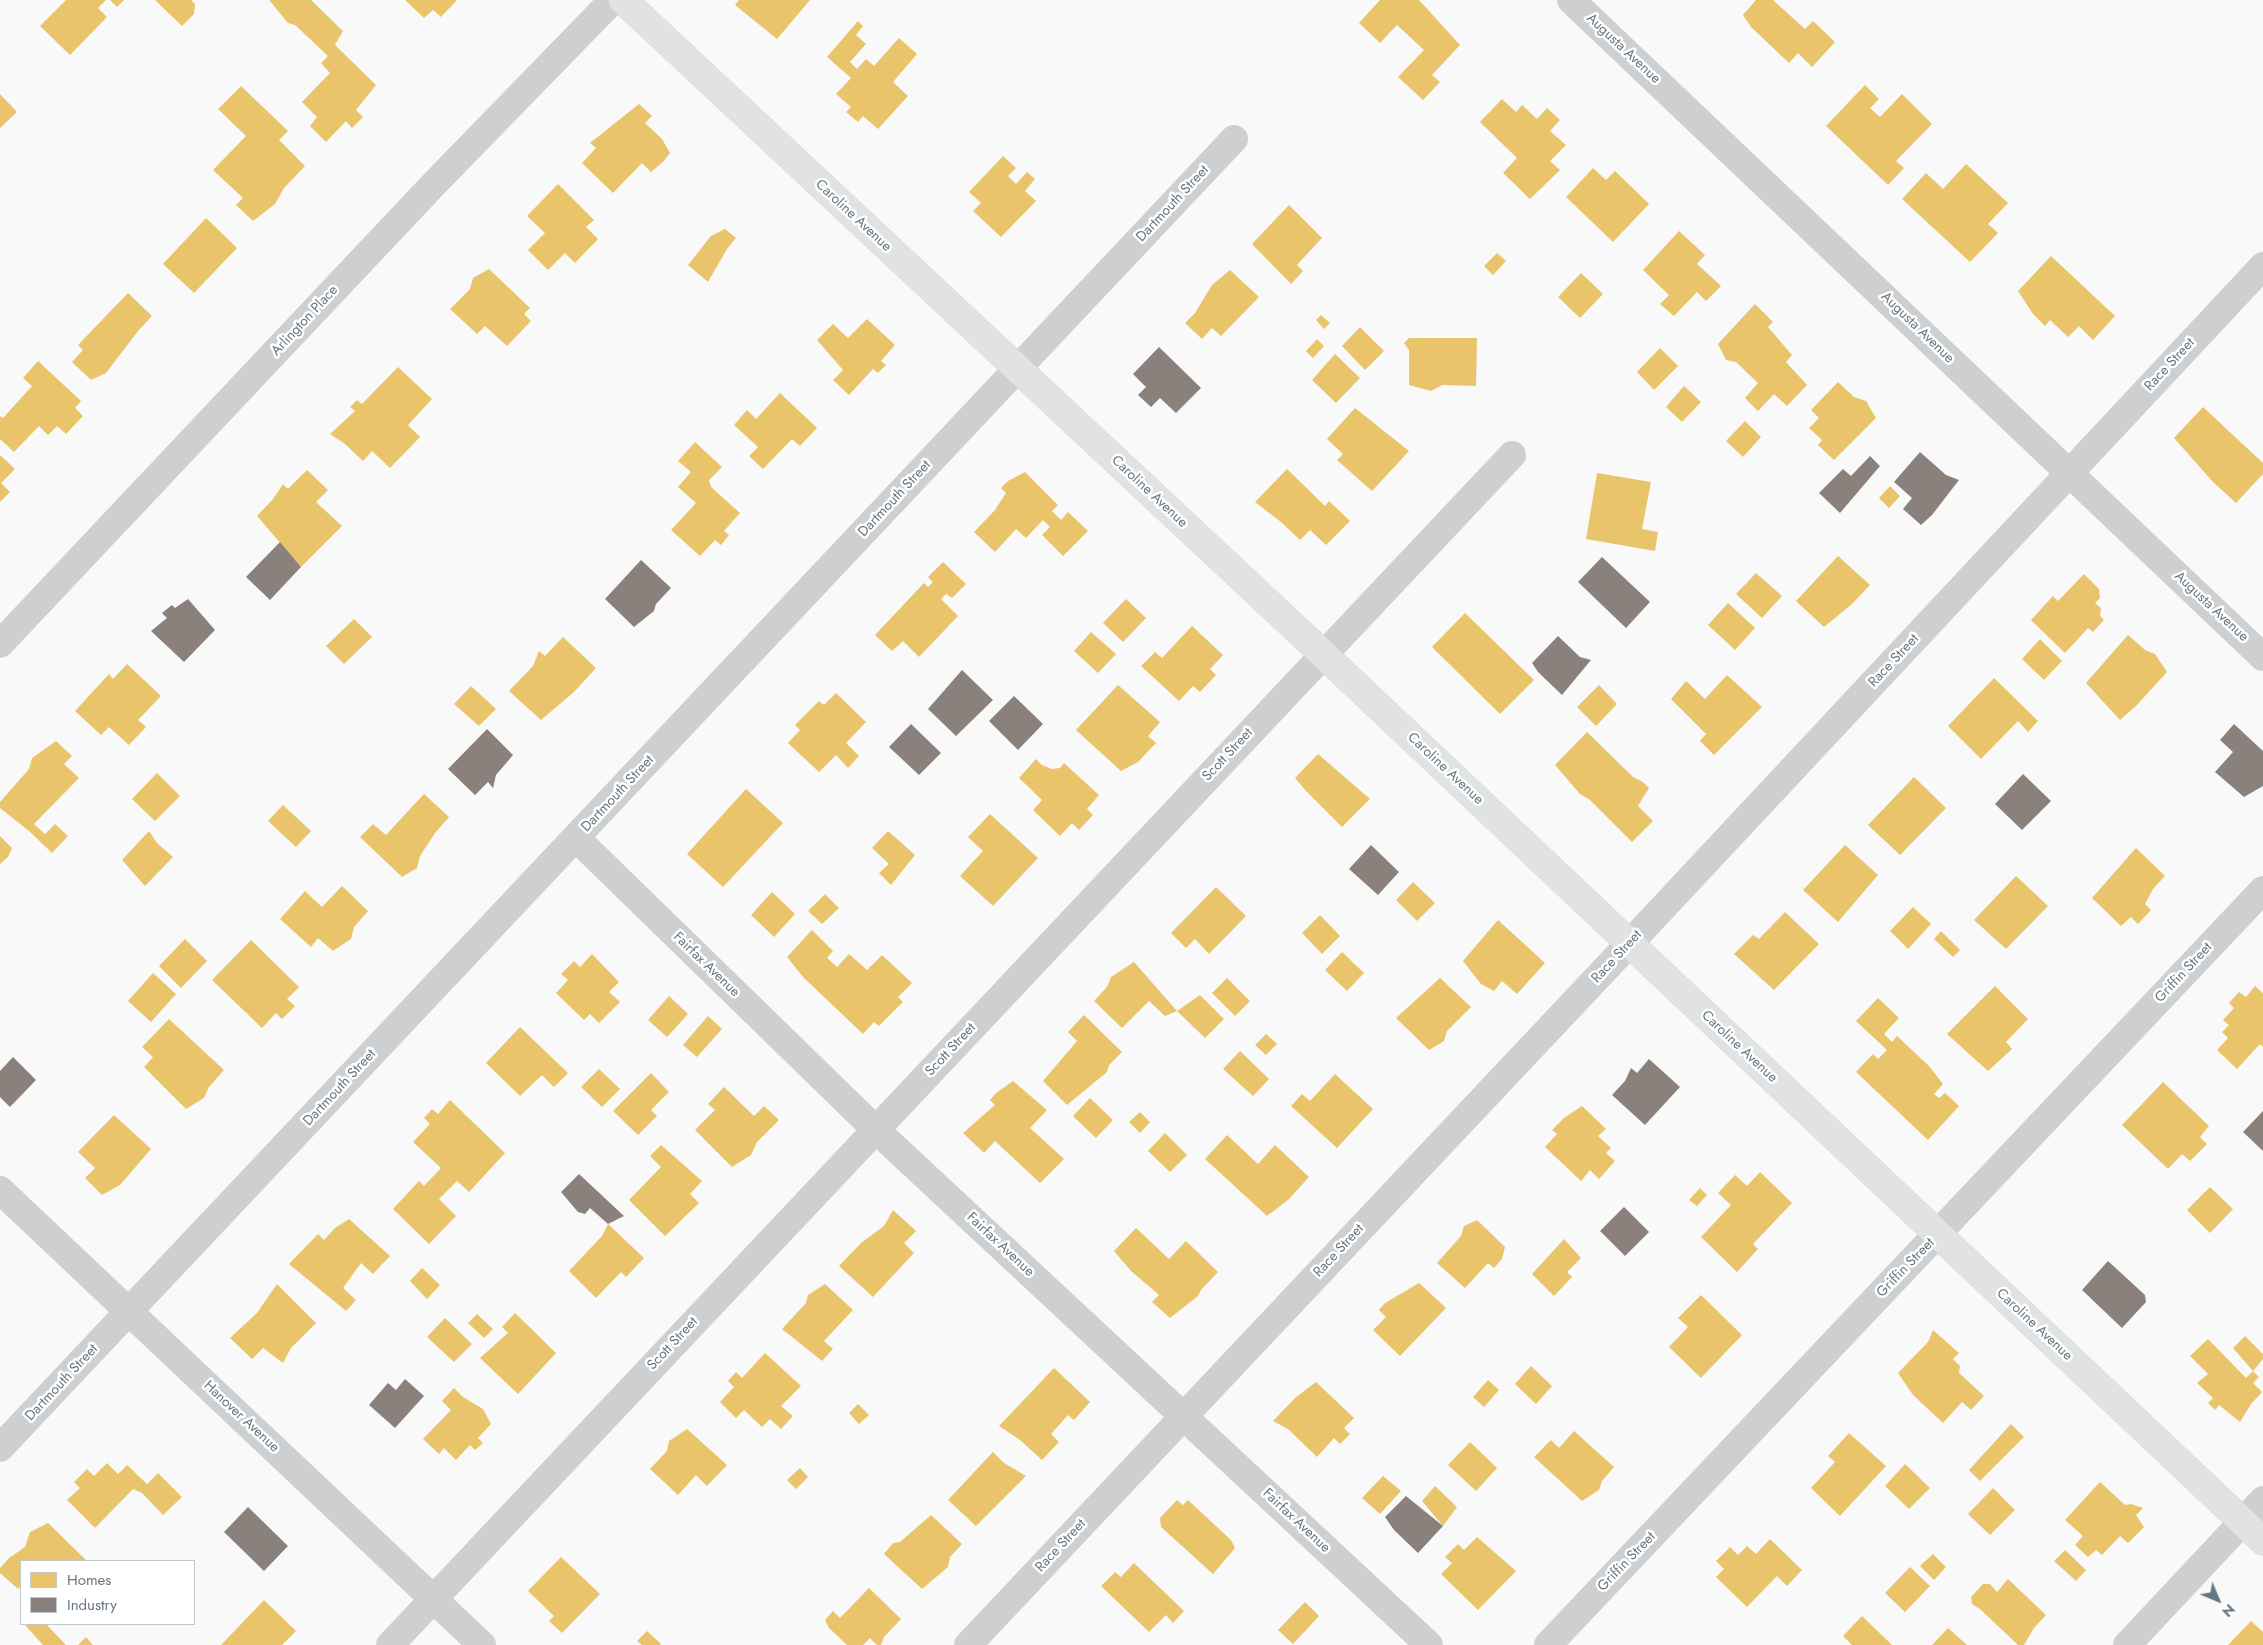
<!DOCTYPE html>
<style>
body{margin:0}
#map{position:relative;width:2263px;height:1645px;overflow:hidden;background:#f9f9f9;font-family:Jost,sans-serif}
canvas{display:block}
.legend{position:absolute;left:20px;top:1560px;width:175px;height:65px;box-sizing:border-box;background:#fff;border:1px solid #c1c8cd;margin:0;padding:6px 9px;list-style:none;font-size:15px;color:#657683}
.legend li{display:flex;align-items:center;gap:10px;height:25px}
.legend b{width:25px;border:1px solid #c1c8cd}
.north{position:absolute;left:2193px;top:1575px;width:50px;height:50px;-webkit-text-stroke:4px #fff;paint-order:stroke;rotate:135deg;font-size:14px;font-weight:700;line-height:20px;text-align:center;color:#657683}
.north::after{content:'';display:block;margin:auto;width:18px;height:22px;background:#657683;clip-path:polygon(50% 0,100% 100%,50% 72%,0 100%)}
</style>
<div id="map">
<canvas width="2263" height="1645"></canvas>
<ul class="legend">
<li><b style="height:14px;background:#e9c46a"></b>Homes</li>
<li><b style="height:14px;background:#8a817c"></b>Industry</li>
</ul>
<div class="north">N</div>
</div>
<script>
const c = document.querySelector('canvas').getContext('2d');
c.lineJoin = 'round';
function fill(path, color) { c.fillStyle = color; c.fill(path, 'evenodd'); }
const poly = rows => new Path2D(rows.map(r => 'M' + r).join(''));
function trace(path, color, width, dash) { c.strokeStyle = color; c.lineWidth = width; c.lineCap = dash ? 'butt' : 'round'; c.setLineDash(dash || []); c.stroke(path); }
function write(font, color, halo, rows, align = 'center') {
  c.font = font + ' Jost,sans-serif'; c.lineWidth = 5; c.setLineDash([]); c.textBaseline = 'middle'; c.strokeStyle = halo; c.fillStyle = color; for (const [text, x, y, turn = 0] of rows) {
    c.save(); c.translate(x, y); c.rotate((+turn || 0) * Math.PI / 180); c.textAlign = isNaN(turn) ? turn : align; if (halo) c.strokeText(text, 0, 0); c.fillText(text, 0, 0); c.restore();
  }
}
const homes = poly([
 [66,0,106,0,98,8,107,17,70,55,40,26],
 [110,0,124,0,117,7],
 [155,0,191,0,195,4,194,14,182,26],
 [269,0,311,0,343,31,335,45,376,85,356,110,363,117,352,128,346,121,326,142,310,126,317,117,302,102,330,73,321,63,328,56,295,25,288,23],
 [405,0,457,0,441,17,433,10,424,18],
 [739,0,810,0,777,39,735,5],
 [1380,0,1419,0,1460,45,1432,75,1440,82,1423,100,1398,77,1424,50,1397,25,1380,43,1359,23],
 [1756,0,1773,0,1805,29,1813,21,1835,42,1812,67,1798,53,1789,63,1751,27,1743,15],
 [858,21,863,26,856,35,866,44,850,62,857,69,866,59,874,66,899,38,917,54,893,82,908,96,878,129,863,116,858,122,846,112,851,107,836,94,851,78,827,57],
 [1865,85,1879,99,1870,108,1880,117,1902,94,1932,124,1896,161,1904,168,1888,185,1826,126],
 [241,86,288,131,279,140,305,166,284,188,275,204,253,221,236,205,243,198,213,170,246,136,218,109],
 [0,94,17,112,0,128],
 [1502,99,1516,112,1522,105,1537,119,1547,108,1560,120,1550,131,1566,145,1550,161,1560,170,1530,199,1503,173,1517,158,1480,122],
 [639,104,652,116,645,123,662,139,670,153,663,162,651,172,642,163,613,193,582,163,596,148,590,143],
 [1003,156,1016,168,1008,176,1016,184,1027,172,1035,179,1025,191,1036,201,1001,237,973,211,981,203,969,192],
 [1966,164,2008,203,1988,224,1998,233,1970,262,1902,199,1926,173,1943,189],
 [1593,168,1606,180,1615,171,1649,204,1613,242,1566,197],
 [558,184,594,220,586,227,598,239,575,263,565,253,548,270,528,250,545,233,527,216],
 [1289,205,1322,238,1297,265,1303,271,1291,284,1252,244],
 [206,218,237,248,194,293,163,264],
 [725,229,736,238,727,249,708,282,688,265,711,236],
 [1679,231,1705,255,1697,264,1721,286,1706,301,1697,292,1674,316,1660,304,1669,295,1643,270],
 [1497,253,1506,261,1493,275,1484,266],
 [2051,256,2115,316,2093,340,2079,326,2068,337,2050,320,2045,326,2033,314,2018,291],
 [489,269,530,308,524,314,531,321,507,346,485,326,477,334,450,309,470,289,473,278],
 [1230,270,1259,297,1221,336,1212,328,1202,339,1185,323,1195,313,1212,285],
 [1581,273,1603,294,1580,318,1558,297],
 [128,293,152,316,138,331,106,373,91,380,72,362,83,350,78,345],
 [1755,304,1773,322,1768,327,1792,355,1786,362,1807,385,1787,406,1774,394,1758,411,1745,398,1758,383,1736,362,1726,360,1718,344],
 [1321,315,1330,323,1324,329,1316,320],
 [867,319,895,345,881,361,886,365,878,373,873,369,849,395,833,380,843,370,817,340,833,324,848,338],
 [1360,327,1384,351,1365,370,1342,346],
 [1409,338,1477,338,1476,386,1442,385,1431,391,1409,385,1409,350,1404,343],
 [1317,339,1324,346,1313,358,1306,351],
 [1660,348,1678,366,1654,390,1637,372],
 [1335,354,1360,378,1336,403,1312,380],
 [38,361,81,401,75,408,83,416,66,434,57,426,48,435,39,426,14,452,0,439,0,416,3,418,32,386,23,378],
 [398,367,432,399,408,425,420,437,390,468,372,451,363,461,345,444,330,434,355,411,350,407,357,400,362,404],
 [1838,382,1854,397,1866,401,1876,418,1834,460,1818,445,1822,440,1809,428,1819,418,1811,410],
 [1684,386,1701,402,1682,422,1666,407],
 [780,393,817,428,800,446,792,439,763,469,749,456,758,447,734,425,747,410,756,419],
 [2203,407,2263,463,2263,474,2236,503,2213,482,2174,438],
 [1355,408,1409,451,1372,491,1337,460,1343,454,1327,439],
 [1745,421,1761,437,1743,457,1726,441],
 [695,442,722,467,709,480,711,487,740,513,724,531,729,535,721,545,715,540,700,556,671,530,696,503,678,487,691,472,678,461],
 [0,455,15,469,1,483,10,492,0,502],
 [1287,469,1325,506,1329,501,1350,521,1326,545,1310,530,1300,540,1281,522,1255,502],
 [307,470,328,490,316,502,342,526,301,567,257,516,273,499,283,484,288,489],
 [1025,472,1058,505,1052,511,1061,520,1068,512,1088,531,1063,556,1042,535,1050,527,1043,520,1026,538,1016,529,995,552,974,532,995,510,1006,493,1001,488,1008,481],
 [1597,473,1651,482,1642,529,1658,532,1655,551,1586,539],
 [1890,486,1900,496,1889,508,1879,498],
 [1838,556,1870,585,1852,604,1824,627,1796,601],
 [943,562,966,584,952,598,946,594,941,599,958,616,919,657,903,641,892,651,875,635,924,583,928,587,933,582,928,577],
 [1756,573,1782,596,1762,618,1736,594],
 [2084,574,2099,589,2100,598,2095,603,2101,608,2100,616,2104,620,2093,632,2088,628,2065,653,2031,620,2053,596,2058,601],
 [1126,599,1146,618,1123,642,1103,623],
 [1728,603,1755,628,1735,650,1708,625],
 [1465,613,1534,680,1500,714,1432,647],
 [354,619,372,637,344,664,326,646],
 [1192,626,1223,655,1210,669,1216,675,1200,692,1193,686,1179,701,1141,666,1155,652,1162,658],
 [1091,632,1116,654,1098,673,1074,651],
 [2128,635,2145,650,2155,654,2167,672,2136,706,2120,720,2086,683],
 [563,637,596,668,574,692,541,720,509,691,533,666,539,651,545,656],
 [2040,639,2062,661,2044,680,2022,659],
 [127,664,161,696,138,720,146,727,129,745,109,727,101,735,75,711,109,674,113,679],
 [1727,675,1762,707,1714,755,1700,741,1706,734,1671,699,1686,681,1705,699],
 [1994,678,2038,721,2028,732,2018,721,1981,759,1948,726],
 [1118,685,1160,722,1148,736,1156,743,1138,762,1121,771,1076,730],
 [1599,685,1617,704,1596,726,1577,707],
 [471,686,496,709,479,726,454,704],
 [836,693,866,722,846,743,859,756,848,768,836,755,819,772,788,743,800,730,795,725,819,701,824,705],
 [1587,732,1633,777,1643,782,1649,788,1638,806,1653,821,1632,842,1590,800,1580,794,1555,765],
 [56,741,72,756,64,764,79,778,34,824,45,834,55,824,68,836,52,853,29,831,0,808,0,802,29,769,32,758],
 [1318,754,1370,799,1342,827,1306,791,1295,778],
 [1036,759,1042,765,1052,769,1060,768,1064,763,1099,795,1087,809,1093,815,1079,830,1072,823,1060,836,1033,810,1042,800,1019,778],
 [157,773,180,796,155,821,132,799],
 [1914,777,1946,808,1900,855,1868,825],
 [746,789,783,823,723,887,687,854],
 [424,794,449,817,435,833,420,856,417,868,402,877,360,837,373,824,386,835],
 [283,805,311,831,296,847,268,821],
 [990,814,1038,858,993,906,960,876,983,851,968,837],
 [149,831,157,843,173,857,145,886,122,860],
 [888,831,915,855,891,885,879,873,889,864,872,848],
 [0,836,12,848,8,857,0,864],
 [1845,845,1878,875,1838,922,1803,890],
 [2136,848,2165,876,2153,889,2145,904,2151,910,2138,924,2131,917,2121,926,2092,898],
 [2016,876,2048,906,2006,949,1974,920],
 [1413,882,1435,903,1417,921,1396,900],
 [342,886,368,911,354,927,351,939,333,951,318,938,311,947,280,919,305,891,322,907],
 [1216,887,1246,916,1209,954,1195,939,1186,948,1171,933],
 [772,892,795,914,774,937,751,915],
 [825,894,839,908,822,924,808,911],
 [1913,907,1931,924,1908,949,1890,931],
 [1785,912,1819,944,1774,990,1734,954,1753,935,1759,939],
 [1320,915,1340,936,1322,954,1302,933],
 [1498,920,1545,963,1517,994,1502,981,1494,991,1481,984,1463,961],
 [812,930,833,951,827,958,837,967,849,954,867,970,882,955,912,983,898,997,903,1002,879,1026,874,1022,863,1034,804,978,787,957],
 [1941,931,1960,950,1953,957,1934,939],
 [185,939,207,961,181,988,159,966],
 [251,940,299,987,287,999,295,1006,282,1019,276,1013,262,1028,212,980],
 [1342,952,1364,973,1347,991,1325,970],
 [592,954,619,982,609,992,620,1002,599,1023,590,1014,584,1020,556,993,568,980,561,974,574,961,580,967],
 [1134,962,1177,1011,1165,1016,1149,1001,1122,1028,1094,1001,1107,987,1111,977],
 [153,973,176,994,151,1022,128,1001],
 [1227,978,1250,1001,1235,1016,1212,993],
 [1440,978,1471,1007,1447,1031,1444,1041,1429,1050,1396,1018],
 [1995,986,2028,1019,2006,1042,2012,1049,1988,1071,1947,1034],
 [2255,986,2263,993,2263,1047,2260,1044,2237,1069,2217,1050,2228,1038,2222,1032,2229,1025,2223,1020,2234,1008,2229,1003,2239,992,2246,997],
 [1200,995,1224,1019,1205,1038,1177,1011],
 [669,996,688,1014,667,1037,648,1020],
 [1878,998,1899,1018,1884,1034,1892,1042,1897,1036,1929,1066,1943,1084,1934,1094,1939,1098,1945,1093,1959,1106,1928,1140,1856,1072,1873,1054,1878,1059,1887,1050,1856,1021],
 [1084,1015,1122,1052,1109,1065,1107,1072,1067,1105,1043,1081,1077,1041,1068,1032],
 [708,1016,722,1029,697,1057,683,1045],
 [169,1019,224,1070,209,1087,204,1098,186,1109,144,1067,153,1057,142,1047],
 [520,1027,568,1073,554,1087,542,1075,520,1096,486,1063],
 [1266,1034,1277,1044,1266,1055,1255,1045],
 [1240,1051,1269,1079,1253,1096,1223,1069],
 [599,1069,620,1089,602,1107,581,1087],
 [651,1073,669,1092,651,1110,657,1116,638,1135,613,1111],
 [1335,1074,1373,1109,1337,1148,1291,1106,1302,1094,1310,1101],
 [1013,1081,1047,1110,1030,1128,1064,1159,1040,1183,995,1141,984,1153,963,1133,995,1105,990,1100,996,1093],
 [2163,1082,2209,1126,2200,1137,2207,1144,2190,1161,2182,1154,2168,1169,2122,1125],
 [724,1087,754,1116,764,1106,779,1120,757,1142,751,1155,732,1167,695,1130,715,1110,708,1104],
 [1090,1098,1113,1120,1096,1138,1073,1116],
 [450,1100,505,1153,469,1192,457,1181,439,1199,456,1216,429,1244,393,1209,419,1181,424,1186,441,1168,413,1142,430,1124,424,1118,432,1109,438,1114],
 [1582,1106,1606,1129,1598,1136,1611,1148,1606,1153,1615,1161,1599,1179,1590,1170,1581,1181,1545,1147,1557,1134,1552,1130,1564,1118],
 [1140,1112,1150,1122,1140,1133,1129,1122],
 [114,1115,151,1149,120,1185,102,1195,85,1178,95,1168,78,1152],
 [1165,1133,1187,1155,1170,1172,1148,1151],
 [1227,1135,1258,1164,1275,1145,1309,1177,1288,1200,1267,1216,1205,1159],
 [661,1145,702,1181,690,1194,699,1203,665,1236,629,1200,661,1167,650,1156],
 [1760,1172,1792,1203,1753,1244,1758,1249,1737,1272,1701,1237,1731,1205,1718,1193,1735,1175,1747,1186],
 [2210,1187,2233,1209,2210,1233,2187,1210],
 [1700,1188,1707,1195,1697,1206,1689,1200],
 [893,1210,916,1231,904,1243,914,1253,873,1297,839,1266,861,1243,884,1226],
 [349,1219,390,1256,373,1274,361,1263,343,1288,356,1300,346,1311,289,1264,318,1234,324,1240,335,1228],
 [1477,1220,1505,1247,1502,1259,1494,1268,1488,1263,1465,1288,1437,1263,1461,1236,1464,1226],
 [608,1224,644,1258,626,1277,621,1272,596,1298,569,1271,602,1236],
 [1136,1228,1169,1259,1186,1241,1218,1272,1201,1290,1198,1296,1170,1318,1152,1302,1159,1295,1131,1271,1114,1251],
 [1564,1239,1581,1258,1567,1272,1572,1277,1554,1296,1532,1274],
 [422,1268,440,1285,427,1299,410,1281],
 [1419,1283,1446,1308,1400,1356,1373,1330,1386,1317,1379,1310,1385,1303],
 [277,1284,316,1323,291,1348,283,1363,263,1348,252,1359,230,1338,257,1313],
 [825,1284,853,1310,824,1341,833,1349,822,1361,782,1329,806,1303,808,1295],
 [1701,1295,1742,1335,1701,1378,1669,1347,1688,1327,1678,1318],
 [515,1313,556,1353,518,1394,480,1358,508,1333,502,1327],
 [477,1314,493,1329,484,1338,468,1323],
 [445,1318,472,1344,454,1362,427,1337],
 [1933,1330,1959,1353,1953,1359,1960,1366,1959,1373,1984,1396,1971,1410,1962,1402,1943,1423,1913,1395,1898,1373,1928,1342],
 [2245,1336,2263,1354,2263,1359,2253,1371,2233,1348],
 [2208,1339,2246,1378,2253,1371,2259,1377,2253,1383,2262,1392,2251,1404,2240,1422,2219,1405,2215,1410,2208,1403,2213,1398,2197,1383,2208,1374,2190,1356],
 [765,1353,801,1386,781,1406,793,1416,781,1429,770,1419,762,1427,744,1410,736,1418,720,1402,734,1387,728,1381,736,1372,742,1378],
 [1531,1366,1552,1386,1536,1404,1515,1384],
 [1054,1368,1090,1402,1074,1420,1068,1415,1051,1434,1059,1442,1042,1460,1020,1440,999,1426],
 [1488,1380,1499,1390,1484,1407,1473,1397],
 [1316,1382,1354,1418,1344,1428,1350,1434,1340,1444,1334,1438,1317,1457,1288,1429,1273,1421,1295,1398],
 [454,1388,463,1397,483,1409,491,1424,478,1438,483,1443,475,1450,470,1445,456,1460,444,1448,439,1454,423,1439,451,1410,442,1401],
 [858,1404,869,1415,859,1424,849,1413],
 [2011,1424,2024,1437,1980,1481,1969,1470],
 [687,1429,727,1465,707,1486,696,1475,678,1495,650,1469,667,1451,669,1441],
 [1574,1431,1614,1467,1602,1481,1599,1490,1582,1501,1534,1457,1551,1440,1559,1448],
 [1849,1433,1886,1466,1840,1516,1811,1488,1835,1462,1828,1456],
 [1470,1442,1497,1468,1476,1491,1448,1465],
 [993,1452,1004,1463,1026,1476,976,1526,948,1500],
 [107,1463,118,1474,127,1465,147,1484,158,1473,182,1497,163,1515,142,1493,133,1489,95,1528,67,1500,80,1488,74,1482,87,1469,94,1476],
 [1905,1464,1930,1488,1909,1509,1885,1486],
 [800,1468,808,1477,796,1489,787,1480],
 [1383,1476,1401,1491,1380,1514,1362,1498],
 [2100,1482,2125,1505,2131,1504,2143,1508,2136,1515,2144,1527,2128,1543,2120,1536,2102,1555,2096,1550,2088,1557,2075,1545,2083,1536,2065,1520],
 [1435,1486,1457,1507,1443,1526,1422,1501],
 [1993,1488,2015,1510,1990,1535,1968,1514],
 [1177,1500,1183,1505,1188,1500,1231,1540,1235,1548,1213,1574,1161,1527,1160,1518],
 [931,1515,962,1544,950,1557,948,1567,922,1589,884,1554,893,1543,900,1542],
 [48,1523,87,1561,21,1561,21,1586,18,1589,0,1573,0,1568,9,1558,25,1547,30,1532],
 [1477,1537,1516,1571,1478,1610,1441,1574,1452,1563,1445,1557,1458,1544,1464,1550],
 [1770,1539,1802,1570,1787,1586,1777,1576,1747,1607,1716,1577,1724,1569,1716,1561,1730,1547,1738,1555,1747,1546,1756,1554],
 [2065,1550,2086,1570,2076,1581,2054,1561],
 [1933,1554,1946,1567,1934,1580,1920,1566],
 [561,1557,600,1594,562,1633,549,1621,554,1616,528,1591],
 [1134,1563,1184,1611,1173,1623,1166,1615,1149,1632,1101,1586,1115,1572,1121,1577],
 [1910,1567,1930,1586,1905,1612,1885,1593],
 [2008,1579,2046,1615,2034,1628,2024,1645,2018,1645,1980,1609,1972,1604,1971,1597,1983,1584,1990,1584,1997,1592],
 [869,1588,901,1619,884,1637,881,1645,877,1645,870,1638,863,1645,847,1645,829,1628,825,1620,833,1611,840,1618],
 [264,1600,296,1631,282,1645,221,1645],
 [1305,1602,1319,1616,1293,1644,1278,1630],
 [1862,1616,1892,1645,1852,1645,1843,1636],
 [2251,1621,2263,1632,2263,1645,2228,1645],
 [26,1624,46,1624,66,1645,43,1645,25,1625],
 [1948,1628,1967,1645,1932,1645],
 [647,1631,661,1644,660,1645,642,1645,637,1641],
 [86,1637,93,1645,78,1645]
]);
const industry = poly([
 [1159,347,1201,388,1176,413,1160,398,1151,407,1138,395,1146,387,1133,374],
 [1920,452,1946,475,1959,480,1932,515,1921,525,1903,509,1912,498,1894,482],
 [1870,456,1880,466,1840,513,1819,493,1843,469,1851,476],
 [280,542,301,567,270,600,246,577],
 [1602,557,1650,602,1626,628,1578,582],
 [641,560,671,588,656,604,654,611,634,627,605,599],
 [188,599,215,630,184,662,151,631,167,618,162,613,172,605,175,608],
 [1558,636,1580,657,1591,660,1562,695,1538,672,1532,663],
 [962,670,993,700,956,736,928,709],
 [1014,696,1043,724,1018,750,989,721],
 [911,724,941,753,919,775,889,747],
 [2234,724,2263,751,2263,786,2244,797,2215,772,2233,752,2220,740],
 [487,729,513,755,496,775,493,788,488,782,475,795,448,769],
 [2023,774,2051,801,2022,830,1995,804],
 [1371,845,1399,872,1378,895,1349,869],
 [13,1057,36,1080,10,1107,0,1097,0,1071],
 [1649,1059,1680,1087,1645,1125,1612,1095,1625,1081,1631,1068,1637,1073],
 [2263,1111,2263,1151,2243,1132],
 [579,1174,624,1216,608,1224,590,1208,585,1214,578,1212,561,1192],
 [1624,1207,1649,1232,1625,1256,1600,1231],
 [2108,1261,2145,1295,2146,1302,2122,1328,2082,1290],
 [405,1379,424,1396,395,1428,369,1405,388,1383,396,1390],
 [1406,1496,1443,1526,1418,1553,1394,1530,1385,1517],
 [248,1507,288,1546,264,1571,224,1532]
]);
const street = poly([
 [1571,0,2263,657],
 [0,644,432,186,613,0],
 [576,838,876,1130,1429,1645],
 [0,1190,482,1645],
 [0,1448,1234,139],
 [390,1645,1512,455],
 [968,1645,1629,944,2263,266],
 [1548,1645,2263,890],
 [2127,1645,2263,1500]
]);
const secondary = poly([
 [623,0,1323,654,2263,1541]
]);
const streetNames = [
 ["Augusta Avenue",1623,49,43],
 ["Dartmouth Street",1173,204,-47],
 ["Caroline Avenue",853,216,43],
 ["Arlington Place",305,321,-47],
 ["Augusta Avenue",1917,328,44],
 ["Race Street",2170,365,-47],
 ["Caroline Avenue",1149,492,43],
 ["Dartmouth Street",895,499,-47],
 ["Augusta Avenue",2211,607,43],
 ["Race Street",1894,661,-47],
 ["Scott Street",1228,755,-47],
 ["Caroline Avenue",1445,769,43],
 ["Dartmouth Street",618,794,-47],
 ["Race Street",1617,957,-47],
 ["Fairfax Avenue",706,965,44],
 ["Griffin Street",2184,973,-47],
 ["Caroline Avenue",1739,1047,43],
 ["Scott Street",951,1050,-47],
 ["Dartmouth Street",340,1088,-47],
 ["Fairfax Avenue",1000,1245,43],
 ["Race Street",1339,1251,-47],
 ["Griffin Street",1906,1268,-46],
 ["Caroline Avenue",2034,1325,43],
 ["Scott Street",673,1344,-47],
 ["Dartmouth Street",62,1383,-47],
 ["Hanover Avenue",241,1417,43],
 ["Fairfax Avenue",1296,1521,43],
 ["Race Street",1061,1546,-47],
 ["Griffin Street",1627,1562,-46]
];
fill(homes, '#e9c46a');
fill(industry, '#8a817c');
trace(secondary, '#d5d6d7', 29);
trace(street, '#cecfd0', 28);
trace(secondary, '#e1e2e2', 28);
write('14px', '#657683', '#fff', streetNames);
</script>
